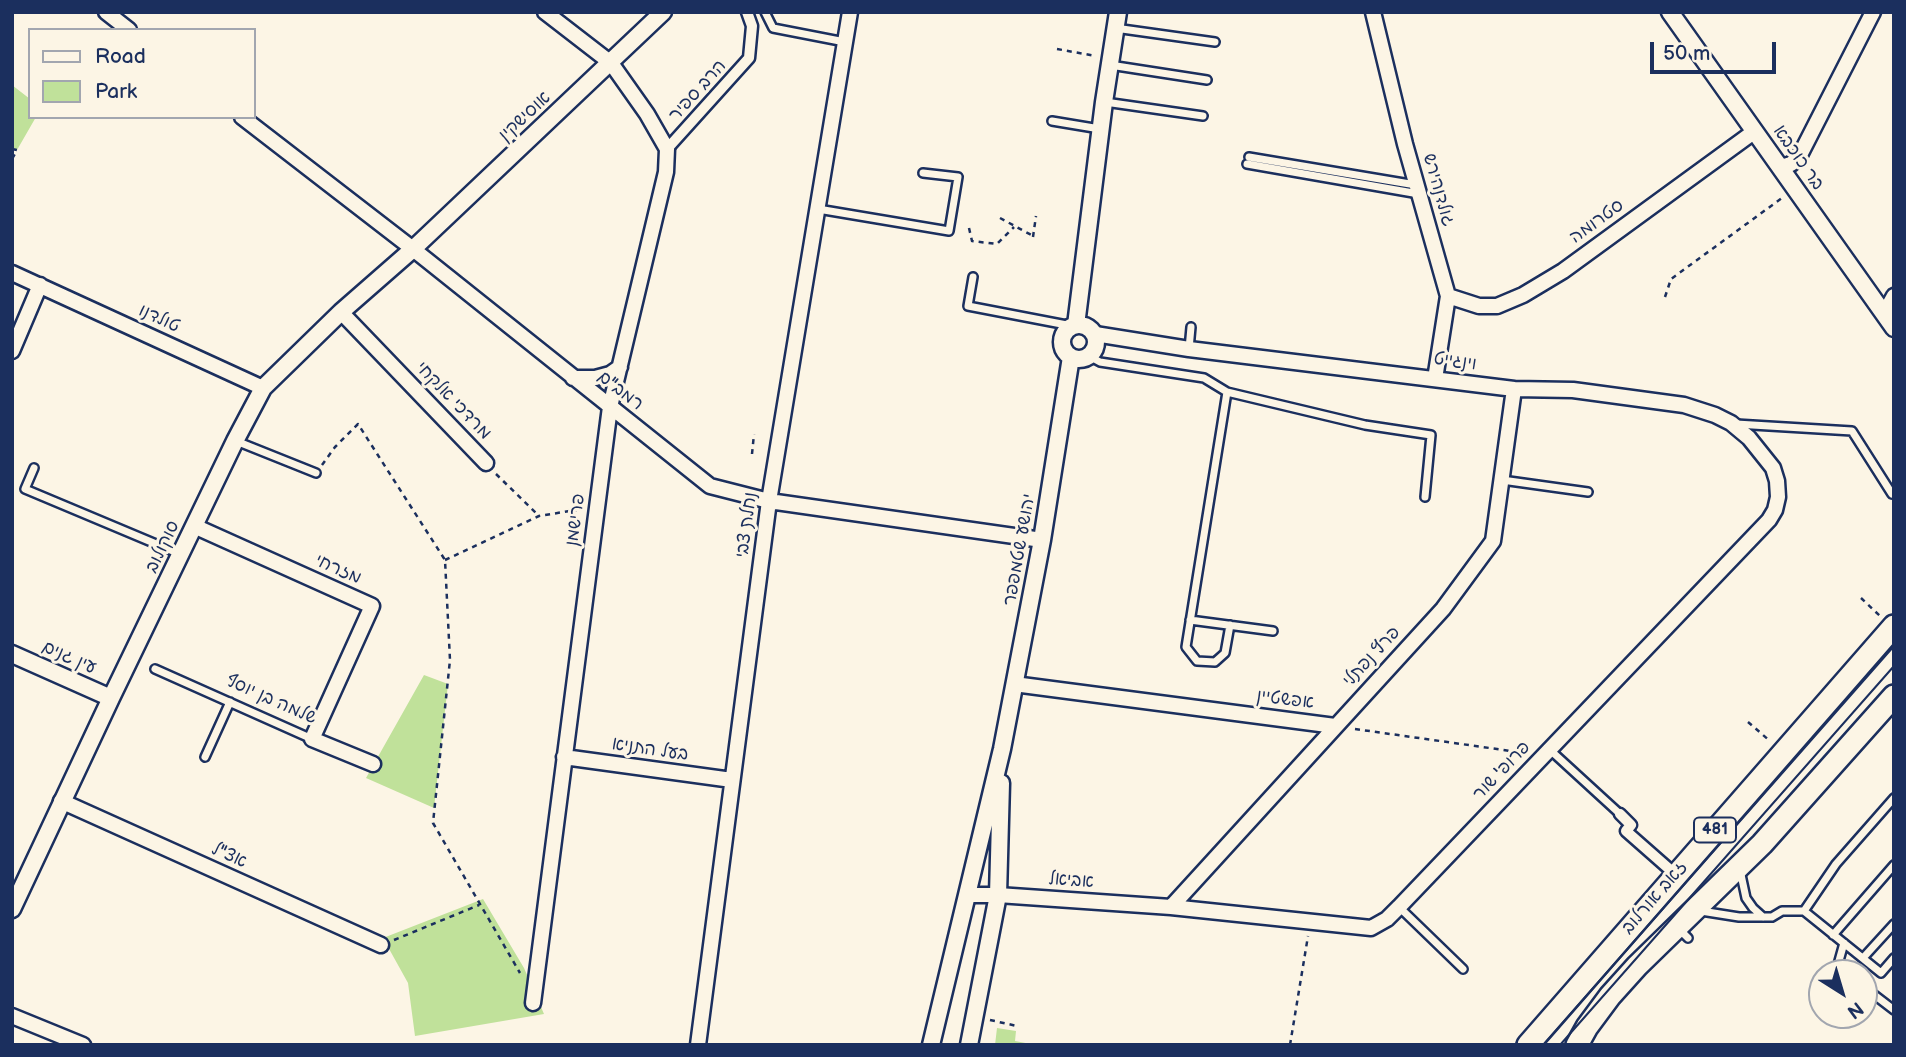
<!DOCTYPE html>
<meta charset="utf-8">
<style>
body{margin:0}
#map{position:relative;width:1906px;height:1057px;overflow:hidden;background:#fcf5e5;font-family:"Balsamiq Sans",sans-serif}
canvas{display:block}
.frame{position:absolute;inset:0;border:14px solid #1b2f5e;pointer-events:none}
.legend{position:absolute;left:28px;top:28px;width:228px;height:91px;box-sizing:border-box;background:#fcf5e5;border:2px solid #a2a6af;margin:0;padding:9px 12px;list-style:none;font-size:21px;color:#1b2f5e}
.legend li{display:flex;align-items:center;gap:14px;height:35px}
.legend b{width:35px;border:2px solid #a2a6af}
.north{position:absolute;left:1808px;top:959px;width:70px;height:70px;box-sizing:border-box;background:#fcf5e5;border:2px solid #a2a6af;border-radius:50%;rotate:143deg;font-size:19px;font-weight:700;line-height:28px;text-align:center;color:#1b2f5e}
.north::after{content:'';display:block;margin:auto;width:24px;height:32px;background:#1b2f5e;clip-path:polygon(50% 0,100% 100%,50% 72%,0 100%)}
.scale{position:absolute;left:1650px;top:42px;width:126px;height:32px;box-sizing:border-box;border:4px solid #1b2f5e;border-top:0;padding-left:9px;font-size:21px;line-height:24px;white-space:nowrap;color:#1b2f5e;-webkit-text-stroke:5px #fcf5e5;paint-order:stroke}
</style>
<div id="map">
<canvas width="1906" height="1057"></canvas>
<div class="frame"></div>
<ul class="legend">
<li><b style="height:9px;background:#fcf5e5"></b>Road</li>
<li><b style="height:19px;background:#c0e19a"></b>Park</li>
</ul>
<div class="north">N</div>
<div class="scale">50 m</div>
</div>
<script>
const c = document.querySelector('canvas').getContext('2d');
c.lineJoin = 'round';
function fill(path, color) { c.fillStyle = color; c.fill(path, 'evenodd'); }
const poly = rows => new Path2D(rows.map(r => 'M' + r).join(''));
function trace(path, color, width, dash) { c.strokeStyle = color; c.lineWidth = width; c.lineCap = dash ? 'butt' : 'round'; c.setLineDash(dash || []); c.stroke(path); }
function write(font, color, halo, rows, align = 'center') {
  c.font = font + ' "Balsamiq Sans","Playpen Sans Hebrew",sans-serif'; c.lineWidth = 6; c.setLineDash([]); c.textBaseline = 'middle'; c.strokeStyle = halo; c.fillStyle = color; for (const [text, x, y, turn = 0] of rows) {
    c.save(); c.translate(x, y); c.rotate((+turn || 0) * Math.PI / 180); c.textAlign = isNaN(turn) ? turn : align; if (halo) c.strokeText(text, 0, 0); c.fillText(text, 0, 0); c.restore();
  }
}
const green = poly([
 [12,85,30,99,30,117,36,117,17,150,12,149],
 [424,675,448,684,434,808,366,778],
 [483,899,524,968,544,1014,415,1036,408,983,383,938],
 [997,1028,1016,1031,1015,1041,1036,1045,995,1045]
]);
const path = poly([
 [1057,49,1096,56],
 [12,149,17,150,12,159],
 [1000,218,1035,237],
 [969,228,972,241,997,244,1014,227],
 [1033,237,1036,216],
 [1665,297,1671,279,1782,198],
 [752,454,754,434],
 [322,465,335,447,358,424,445,560,450,660,433,823,520,973],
 [496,474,539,516],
 [445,560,539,516,582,509],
 [1861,598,1880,616],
 [1748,722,1770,741],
 [1355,729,1525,753],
 [394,940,479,905],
 [990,1020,1017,1026],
 [1290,1045,1308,936]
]);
const service = poly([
 [765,12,773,28,845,42],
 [1115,28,1215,42],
 [1110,65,1207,80],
 [1105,102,1203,116],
 [1052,121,1100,129],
 [1249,157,1416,185],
 [1247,164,1419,194],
 [818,209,949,231,958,177,923,173],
 [973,277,968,306,1072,326],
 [1189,349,1191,327],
 [1089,356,1100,362,1204,378,1227,392,1365,425,1431,435,1425,497],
 [1227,392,1186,647,1197,661,1215,662,1225,653,1230,625],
 [1736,424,1852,431,1892,494],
 [236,441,316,473],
 [34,468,25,489,180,554],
 [1502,480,1588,492],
 [1190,620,1273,631],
 [155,669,312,739],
 [1549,749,1620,814],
 [205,757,230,702],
 [1740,870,1746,898,1753,908,1763,917],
 [1399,907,1463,969],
 [1701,911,1739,917,1772,917,1782,911,1804,911,1881,973,1894,958],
 [1804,911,1836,864,1894,798],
 [1678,928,1688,938],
 [1833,935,1894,865],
 [1844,943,1837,968,1845,973],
 [1863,958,1894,924],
 [1864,987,1894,1010]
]);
const pedestrian = poly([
 [667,149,749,58,752,26,747,12],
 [1620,814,1631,825,1626,831,1676,875]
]);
const minor = poly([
 [106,12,129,30],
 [1373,12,1405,144,1448,296,1435,379],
 [242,117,413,249,710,486,769,501,1042,540],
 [1781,167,1791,164,1799,157,1873,12],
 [12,273,263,388],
 [1448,296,1479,306,1497,306,1523,295,1563,271,1755,131],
 [341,312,486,463],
 [1884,314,1894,296],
 [12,351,40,285],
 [573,378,595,378,610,374,620,367],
 [194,526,372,606,312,739,373,764],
 [1014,684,1335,726],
 [564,757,732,780],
 [61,801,381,945],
 [968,895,998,895,1171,907,1371,928,1387,919,1399,907,1769,520,1775,510,1778,497,1777,481,1773,468,1749,438,1731,423,1715,415,1684,405,1573,390,1514,389,1189,349,1095,334],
 [1171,907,1443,609,1493,541,1514,389],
 [533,1003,610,407,666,172,667,149,647,114,611,63,545,12],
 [12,1016,83,1045],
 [698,1045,769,501,850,12]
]);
const tertiary = poly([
 [1670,12,1894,328],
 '1062 342a17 17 0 1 1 34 0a17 17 0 1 1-34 0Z',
 [1076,325,1104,102,1118,12],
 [12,654,111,698],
 [12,909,111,698,235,441,263,388,341,312,413,249,663,12],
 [931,1045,1002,749,1042,540,1071,357],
 [969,1045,998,895,1001,783]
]);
const primary = poly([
 [1528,1045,1894,626],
 [1577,1045,1587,1027,1610,996,1637,966,1762,844,1894,696]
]);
const tram = poly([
 [1543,1045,1894,646],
 [1560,1045,1894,666]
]);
const shields = [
 [1715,830,42]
];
const shieldNames = [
 ["481",1715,830]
];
const streetNames = [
 ["הרב ספיר",698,91,-48],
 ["אוסישקין",525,117,-43],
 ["בר כוכבא",1798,158,55],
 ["גולדנהירש",1438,190,74],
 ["סטרומה",1597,222,-36],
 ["טולדנו",159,319,25],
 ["וינגייט",1455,362,8],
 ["רמב\"ם",620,391,38],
 ["מרדכי אלקחי",453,401,46],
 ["פרישמן",576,520,-82],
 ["נחלת צבי",747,525,-82],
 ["סוקולוב",163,547,-64],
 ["יהושע שטמפפר",1020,550,-80],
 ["מזרחי",338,570,24],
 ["פרץ נפתלי",1372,657,-47],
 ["עין גנים",69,658,24],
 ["שלמה בן יוסף",271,700,24],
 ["אפשטיין",1285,700,7],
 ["בעל התניא",650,750,8],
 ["פרופ' שור",1502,771,-46],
 ["אצ\"ל",229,856,24],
 ["אביאל",1071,881,4],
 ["זאב אורלוב",1655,898,-49]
];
fill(green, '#c0e19a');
trace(service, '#1b2f5e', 12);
trace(pedestrian, '#1b2f5e', 15);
trace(minor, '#1b2f5e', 19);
trace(tertiary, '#1b2f5e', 21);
trace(primary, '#1b2f5e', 26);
trace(path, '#1b2f5e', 2.5, [5, 5]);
trace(service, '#fcf5e5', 7);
trace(pedestrian, '#fcf5e5', 10);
trace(minor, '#fcf5e5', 14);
trace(tertiary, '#fcf5e5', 16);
trace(primary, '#fcf5e5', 21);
trace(tram, '#1b2f5e', 2);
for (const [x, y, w] of shields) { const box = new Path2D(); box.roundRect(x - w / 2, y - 12.5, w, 25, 5); c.fillStyle = '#fcf5e5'; c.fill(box); trace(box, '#1b2f5e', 2); }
write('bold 16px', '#1b2f5e', null, shieldNames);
write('18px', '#1b2f5e', '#fcf5e5', streetNames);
</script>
